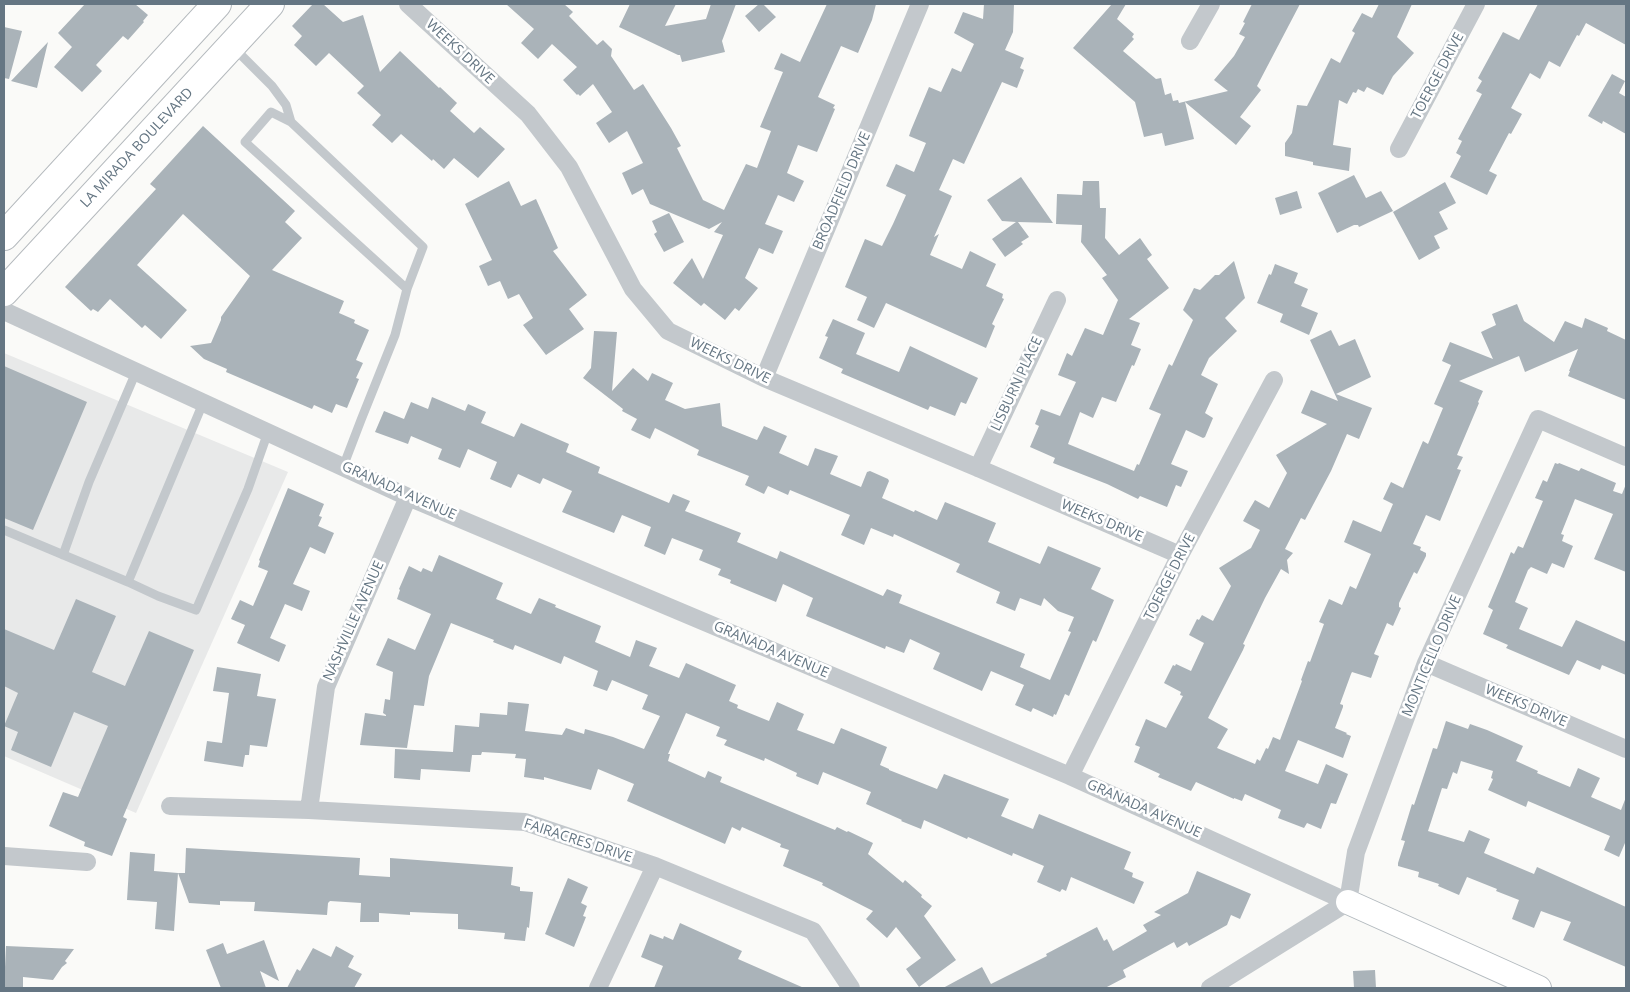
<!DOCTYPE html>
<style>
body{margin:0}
#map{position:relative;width:1630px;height:992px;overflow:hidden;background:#fafaf8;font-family:"Open Sans",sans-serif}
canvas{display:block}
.frame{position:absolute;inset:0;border:5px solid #657683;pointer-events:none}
</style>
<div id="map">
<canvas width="1630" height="992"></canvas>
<div class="frame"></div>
</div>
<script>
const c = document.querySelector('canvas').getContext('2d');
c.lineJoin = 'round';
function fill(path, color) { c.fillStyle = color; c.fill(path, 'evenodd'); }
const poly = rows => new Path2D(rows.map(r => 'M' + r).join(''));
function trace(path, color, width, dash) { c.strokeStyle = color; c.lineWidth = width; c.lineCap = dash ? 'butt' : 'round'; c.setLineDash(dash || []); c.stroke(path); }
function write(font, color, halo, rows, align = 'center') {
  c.font = font + ' "Open Sans",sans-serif'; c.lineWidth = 5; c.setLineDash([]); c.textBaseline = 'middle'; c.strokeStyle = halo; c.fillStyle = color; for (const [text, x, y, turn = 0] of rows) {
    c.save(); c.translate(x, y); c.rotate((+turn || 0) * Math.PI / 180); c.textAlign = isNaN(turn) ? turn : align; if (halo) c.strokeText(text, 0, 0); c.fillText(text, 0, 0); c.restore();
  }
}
const built = poly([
 [4,353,288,472,136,813,4,756]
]);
const building = poly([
 [85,4,135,4,148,15,143,21,144,22,128,40,123,36,96,65,102,71,82,92,54,67,72,47,58,33],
 [313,4,323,4,343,22,363,15,380,72,400,51,439,88,440,87,457,103,450,111,474,133,480,127,505,149,478,178,454,158,444,169,433,159,432,161,401,134,392,143,372,125,381,115,357,93,364,86,329,53,316,66,294,45,302,36,292,26],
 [506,4,564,4,573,12,569,16,597,45,603,40,612,49,611,56,634,90,643,84,671,128,681,146,677,148,703,200,724,210,746,164,757,168,771,131,760,127,783,72,774,69,781,53,800,62,827,4,876,4,872,20,858,53,841,46,818,97,835,105,833,108,835,109,817,152,798,145,787,173,804,181,794,202,778,195,765,224,783,231,773,254,759,248,745,278,758,288,739,311,735,308,725,320,704,303,701,306,673,283,692,258,703,279,723,235,714,232,722,222,709,229,650,204,643,189,632,195,622,173,643,163,627,131,609,143,596,123,612,112,593,84,580,96,578,94,577,95,563,80,577,67,552,44,538,59,521,43,534,29],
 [630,4,676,4,665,26,706,19,711,4,736,4,722,41,725,52,682,62,680,55,678,55,619,27],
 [759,4,763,4,776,17,759,32,745,16],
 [984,4,1014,4,1013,32,1005,50,1024,58,1020,68,1024,70,1017,88,1002,82,964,164,953,159,939,190,952,196,934,237,939,234,930,255,962,269,970,251,996,264,986,286,1003,294,1002,298,1004,299,992,324,995,326,986,348,886,303,874,328,857,320,867,297,845,287,865,239,882,246,893,224,906,195,886,186,896,164,914,172,926,143,909,136,911,130,929,87,941,92,952,68,961,72,974,44,954,33,963,12,983,19],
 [1112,4,1126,4,1117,19,1134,34,1132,37,1134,39,1123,51,1156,79,1161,78,1165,95,1171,93,1173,101,1178,100,1179,103,1228,91,1214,80,1234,56,1245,37,1239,34,1245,23,1243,22,1252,4,1300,4,1257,86,1261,90,1240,117,1251,126,1236,145,1185,102,1194,139,1165,146,1162,133,1144,137,1135,102,1073,48],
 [1379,4,1412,4,1397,37,1414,53,1393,76,1383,95,1367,87,1364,92,1358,89,1356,93,1353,92,1347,104,1339,100,1333,145,1351,148,1349,171,1313,165,1313,162,1285,156,1285,143,1292,133,1297,105,1307,106,1331,58,1340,63,1355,33,1352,31,1362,13,1372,18],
 [1538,4,1626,4,1626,45,1586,23,1579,36,1577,35,1560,67,1549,61,1540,79,1530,73,1511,108,1522,114,1511,134,1509,133,1489,171,1497,175,1487,195,1450,177,1461,156,1456,153,1462,141,1458,139,1482,94,1476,91,1482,81,1478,78,1503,32,1519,40],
 [4,27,22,31,9,79,4,78],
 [48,42,37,88,11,81],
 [1612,74,1625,81,1619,93,1626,97,1626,134,1603,121,1602,124,1588,116],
 [203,126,295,211,285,222,302,238,272,270,344,301,339,313,355,320,354,323,369,330,356,360,363,363,356,378,359,379,347,408,336,404,332,413,314,405,312,409,226,372,227,369,204,359,190,346,211,343,221,320,221,317,250,276,183,214,137,265,187,310,161,339,145,325,142,328,110,299,98,312,93,309,91,311,65,287,156,189,150,184],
 [1354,175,1366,198,1381,191,1393,211,1359,227,1358,225,1354,225,1337,233,1318,193],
 [1021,177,1053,223,1018,222,1029,237,1021,242,1023,244,1005,257,992,239,1016,222,1002,221,987,200],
 [509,181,521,206,536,199,558,248,553,251,587,295,569,309,584,329,546,355,523,325,533,318,519,294,508,299,500,281,488,286,479,266,492,260,465,204],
 [1083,181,1099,181,1100,208,1106,208,1105,238,1119,255,1140,238,1152,255,1147,259,1169,288,1129,319,1140,323,1131,345,1141,349,1134,366,1132,365,1116,402,1102,397,1093,418,1080,412,1068,444,1134,471,1137,464,1139,465,1161,414,1149,409,1169,364,1172,366,1193,320,1183,310,1194,288,1200,290,1215,275,1219,275,1234,261,1245,298,1225,318,1237,331,1209,358,1201,375,1218,384,1205,413,1213,418,1205,437,1203,438,1186,430,1171,464,1188,471,1181,487,1176,485,1167,507,1140,496,1138,499,1107,484,1053,463,1055,458,1030,447,1039,426,1035,424,1041,409,1060,416,1076,382,1058,375,1067,353,1072,356,1085,328,1103,335,1118,300,1102,278,1107,275,1081,242,1082,225,1056,224,1057,194,1082,195],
 [1445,182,1456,203,1439,212,1448,229,1434,236,1440,248,1419,260,1393,212],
 [1297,191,1302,208,1280,215,1275,198],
 [669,213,684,242,664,252,654,234,657,232,652,221],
 [1275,264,1298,273,1294,283,1308,289,1301,306,1318,313,1309,335,1280,322,1283,314,1257,303,1269,274,1271,275],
 [1517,304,1524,321,1554,342,1565,321,1582,328,1585,318,1608,328,1607,331,1626,340,1626,400,1568,376,1570,371,1569,371,1578,349,1525,372,1519,356,1459,381,1483,391,1478,402,1479,403,1457,455,1463,457,1457,469,1461,470,1440,521,1426,515,1413,544,1421,547,1420,550,1426,553,1426,556,1417,574,1414,572,1399,603,1399,607,1401,608,1393,626,1387,623,1374,654,1379,656,1371,678,1352,672,1351,674,1340,704,1343,705,1343,707,1335,728,1347,733,1346,734,1351,736,1343,758,1298,740,1285,771,1318,784,1326,764,1348,774,1336,804,1331,803,1321,829,1307,823,1304,828,1278,818,1281,810,1245,794,1242,801,1234,798,1234,799,1196,782,1191,791,1158,777,1160,774,1134,762,1140,747,1135,745,1146,719,1166,728,1183,696,1180,695,1181,692,1164,683,1173,665,1175,666,1176,664,1191,671,1204,643,1189,635,1197,619,1199,620,1202,615,1213,621,1231,586,1219,568,1251,548,1260,530,1243,521,1249,510,1255,500,1269,508,1287,473,1276,455,1327,424,1301,413,1311,390,1338,401,1310,340,1331,330,1339,346,1355,339,1371,377,1336,394,1372,408,1359,439,1347,434,1331,471,1305,520,1301,518,1285,549,1293,553,1287,560,1289,574,1281,569,1265,598,1243,644,1245,645,1243,650,1208,718,1228,729,1217,748,1255,764,1257,759,1260,761,1266,748,1268,749,1273,737,1280,740,1302,681,1301,680,1308,661,1310,662,1324,624,1319,622,1329,599,1342,605,1350,586,1356,589,1371,554,1344,542,1353,520,1381,532,1393,504,1383,499,1391,482,1403,488,1423,441,1428,444,1443,408,1434,404,1451,365,1442,361,1450,342,1493,359,1481,332,1496,325,1492,314],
 [833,319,865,333,856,354,899,372,910,346,978,378,966,404,961,402,955,416,930,406,928,410,841,373,843,369,819,358,828,337,825,336],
 [594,331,617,332,612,391,633,368,648,381,652,373,673,383,665,400,685,409,720,403,722,426,757,440,764,426,787,436,779,453,808,466,815,448,838,456,830,474,861,487,867,472,870,471,888,479,889,481,882,498,914,512,915,510,937,520,945,502,996,523,988,542,1040,564,1048,546,1101,568,1091,589,1114,600,1096,642,1093,640,1069,696,1065,694,1056,715,1054,714,1053,717,1033,708,1031,712,1015,705,1024,685,991,671,982,691,933,669,940,653,910,639,904,653,886,646,885,649,806,616,813,598,783,584,776,602,730,583,731,580,718,575,721,569,699,560,703,550,672,538,665,555,644,546,651,527,622,515,614,533,562,512,572,491,543,478,540,484,518,474,511,488,490,479,497,462,468,449,460,468,438,459,442,449,411,436,408,444,375,432,384,411,404,419,411,402,428,409,432,397,465,411,468,404,486,412,481,423,514,437,521,423,569,444,566,452,600,467,598,473,669,503,673,494,690,501,685,511,741,533,737,542,777,559,780,551,883,596,887,589,902,595,899,603,1025,654,1020,667,1050,680,1071,632,1068,631,1074,617,1058,611,1044,598,1041,606,1020,598,1015,611,996,603,1000,592,956,572,960,564,894,534,893,537,871,528,864,545,841,535,850,515,790,490,788,495,768,486,764,494,745,485,749,476,697,455,699,450,655,428,650,439,631,430,637,419,622,411,623,409,583,378,591,368],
 [4,366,87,402,33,530,4,518],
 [1555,463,1558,464,1559,463,1579,471,1581,468,1616,483,1613,491,1622,494,1626,484,1626,572,1594,559,1613,514,1575,499,1561,534,1564,535,1562,541,1573,546,1564,568,1552,563,1547,574,1531,567,1528,570,1515,602,1528,608,1519,629,1562,647,1576,620,1626,642,1626,675,1602,665,1600,670,1577,660,1569,675,1506,648,1508,645,1483,634,1493,610,1488,607,1502,574,1511,552,1514,554,1518,546,1523,548,1543,501,1535,498,1543,480,1547,482],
 [288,488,324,504,319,516,322,517,318,526,334,533,325,554,310,547,293,584,310,591,302,611,285,604,270,638,286,645,279,662,237,643,245,625,231,619,240,600,253,606,268,571,258,567,260,561,259,560],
 [439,555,503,583,496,599,531,614,539,598,556,605,555,607,601,626,595,642,630,657,636,640,657,648,649,666,679,678,686,663,736,685,729,701,738,705,737,708,769,721,777,702,804,714,797,730,834,744,841,728,887,747,880,765,889,769,889,770,937,789,944,774,1009,799,1001,816,1033,829,1039,814,1131,852,1124,869,1133,873,1132,877,1144,882,1134,904,1071,877,1066,891,1062,889,1060,892,1037,882,1044,866,1013,853,1012,856,968,837,967,839,924,820,921,829,901,821,902,820,866,804,871,792,823,772,818,785,796,776,797,773,765,758,764,761,724,745,727,740,716,736,720,727,686,713,668,754,670,754,668,761,705,778,708,771,722,777,720,782,835,830,837,827,847,832,848,831,873,843,868,854,903,883,905,880,922,895,921,897,932,906,924,916,956,960,919,987,906,969,921,958,896,927,887,938,866,919,873,911,822,885,823,883,783,866,789,850,780,847,781,844,742,827,740,831,732,827,725,844,627,801,634,784,598,769,591,790,544,777,544,780,524,777,526,759,515,758,516,754,482,752,481,755,472,755,470,772,421,769,420,780,394,778,395,749,453,752,455,725,479,727,480,713,507,715,508,702,529,704,525,731,562,735,566,728,584,734,585,729,613,737,644,749,660,716,642,709,648,695,612,680,607,691,593,686,598,671,564,656,561,664,515,645,513,650,493,642,494,640,451,623,429,676,424,706,414,705,407,748,360,745,365,713,386,716,386,715,383,713,385,699,390,700,393,672,376,665,388,638,415,650,431,614,397,599,400,590,399,589,409,566,421,572,423,568,432,572],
 [76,599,116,616,92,672,125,686,149,631,194,650,123,817,127,819,112,856,84,846,85,842,49,826,63,792,78,797,108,726,74,712,51,767,11,750,18,732,4,726,18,693,4,686,4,629,54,650],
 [217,667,261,674,257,696,276,699,267,747,250,745,249,755,245,755,243,767,204,761,207,741,222,743,229,693,213,691],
 [1446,721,1468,729,1470,724,1487,730,1523,746,1516,761,1538,771,1537,773,1570,787,1578,768,1600,778,1591,797,1621,810,1626,797,1626,843,1625,843,1619,857,1604,850,1610,836,1528,801,1526,807,1488,790,1493,779,1491,778,1493,771,1461,761,1457,774,1453,772,1447,789,1442,788,1428,831,1464,842,1469,830,1490,839,1484,853,1534,874,1537,867,1626,907,1626,967,1563,940,1571,922,1541,911,1534,928,1512,919,1519,900,1496,891,1497,889,1467,877,1459,895,1438,886,1439,884,1418,877,1419,872,1398,866,1398,863,1405,841,1401,840,1412,804,1414,805,1433,748,1437,749],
 [186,848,360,858,359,875,390,877,390,858,513,867,511,885,520,887,520,891,533,892,529,928,527,927,525,941,504,939,505,933,458,929,458,914,410,912,410,915,379,913,379,922,360,922,361,903,330,901,328,903,327,915,254,911,255,902,220,901,220,905,189,903,178,873,185,873],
 [130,852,155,854,154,871,178,873,174,931,155,929,157,902,127,900],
 [1197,871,1251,894,1240,919,1231,915,1227,925,1189,946,1187,942,1177,948,1174,942,1123,970,1126,977,1105,988,943,988,982,967,991,984,1047,956,1046,954,1097,927,1104,941,1107,939,1113,951,1147,931,1143,925,1161,915,1154,912,1188,893],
 [568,878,588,887,581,903,587,906,583,916,586,917,574,947,545,934],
 [680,923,742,951,738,959,804,988,654,988,663,966,641,957,650,934,663,939,664,936,673,940],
 [264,940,279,981,260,971,266,988,221,988,206,950,223,943,227,954],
 [6,946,74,949,65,961,67,963,62,967,53,980,23,977,23,988,4,988],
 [336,946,354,956,348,967,362,974,354,988,287,988,297,969,300,971,313,948,331,957],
 [1375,970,1376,988,1354,988,1353,971]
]);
const lane = poly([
 [233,47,272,86,286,105,291,122],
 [203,403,128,582,158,596,196,610,248,489,268,432],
 [343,467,361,420,395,335,407,289,423,247,291,122,271,112,245,142,407,289],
 [4,530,128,582],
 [63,555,89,482,136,372]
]);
const street = poly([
 [408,4,528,114,569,167,633,289,668,331,764,378,978,468,1180,555],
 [1190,41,1211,4],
 [1399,149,1476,4],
 [4,311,408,497,1070,776,1348,902],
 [764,378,920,4],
 [978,468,1057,300],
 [1426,663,1626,749],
 [1070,776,1180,555,1274,380],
 [170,806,309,810,525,822,655,866,813,931,851,988],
 [309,810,326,687,408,497],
 [4,856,87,862],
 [1348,902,1356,852,1426,663,1538,419,1626,457],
 [598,988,655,866],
 [1210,988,1348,902]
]);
const secondary = poly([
 [1348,902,1539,988]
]);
const primary = poly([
 [4,236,217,4],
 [4,292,270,4]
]);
const streetNames = [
 ["WEEKS DRIVE",460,52,43],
 ["TOERGE DRIVE",1438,76,-62],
 ["LA MIRADA BOULEVARD",137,148,-47],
 ["BROADFIELD DRIVE",842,191,-67],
 ["WEEKS DRIVE",730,361,26],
 ["LISBURN PLACE",1017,384,-65],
 ["GRANADA AVENUE",399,491,24],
 ["WEEKS DRIVE",1102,521,23],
 ["TOERGE DRIVE",1170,577,-63],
 ["NASHVILLE AVENUE",354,621,-66],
 ["GRANADA AVENUE",771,650,23],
 ["MONTICELLO DRIVE",1432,656,-67],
 ["WEEKS DRIVE",1526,706,23],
 ["GRANADA AVENUE",1144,809,24],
 ["FAIRACRES DRIVE",578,841,18]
];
fill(built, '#e8e9e9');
fill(building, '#aab3b9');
trace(secondary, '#b3babf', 26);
trace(primary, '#b5babe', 30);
trace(lane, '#c3c8cc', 9);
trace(street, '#c3c8cc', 18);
trace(secondary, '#fff', 24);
trace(primary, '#fff', 28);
write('14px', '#657683', '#fff', streetNames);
</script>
